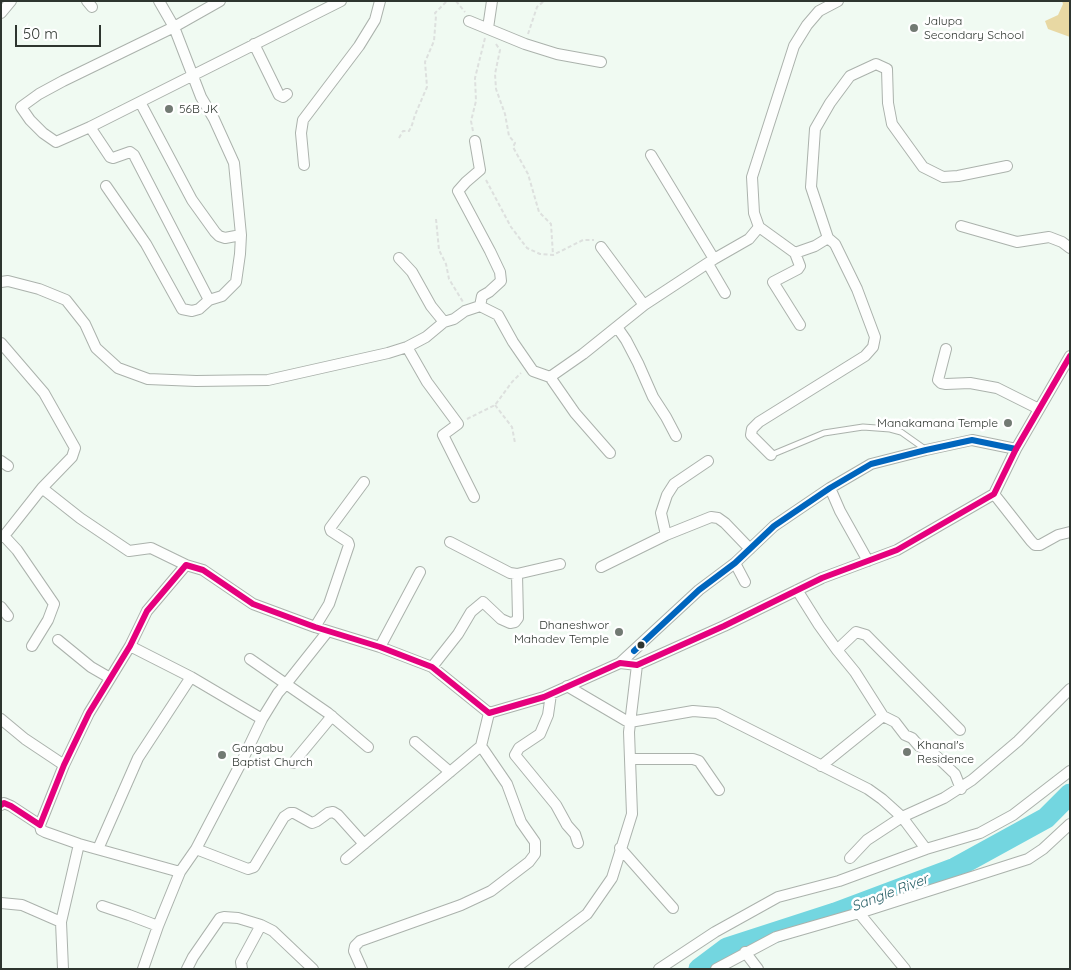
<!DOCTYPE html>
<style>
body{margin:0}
#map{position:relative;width:1071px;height:970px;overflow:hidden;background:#f0faf2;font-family:Quicksand,sans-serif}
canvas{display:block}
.frame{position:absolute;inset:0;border:2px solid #2e352f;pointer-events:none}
.scale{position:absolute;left:15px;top:25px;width:86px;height:22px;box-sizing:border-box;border:2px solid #2e352f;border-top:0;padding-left:6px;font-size:15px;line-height:18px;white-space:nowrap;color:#2e352f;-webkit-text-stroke:4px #fff;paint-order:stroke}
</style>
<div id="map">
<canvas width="1071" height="970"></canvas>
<div class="frame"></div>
<div class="scale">50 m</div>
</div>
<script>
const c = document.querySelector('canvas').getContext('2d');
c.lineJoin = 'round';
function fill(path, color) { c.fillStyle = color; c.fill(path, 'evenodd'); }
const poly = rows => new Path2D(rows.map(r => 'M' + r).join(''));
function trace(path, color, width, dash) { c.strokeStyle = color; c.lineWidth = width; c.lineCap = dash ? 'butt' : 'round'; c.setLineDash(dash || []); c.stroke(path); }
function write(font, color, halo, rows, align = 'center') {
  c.font = font + ' Quicksand,sans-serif'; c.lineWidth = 5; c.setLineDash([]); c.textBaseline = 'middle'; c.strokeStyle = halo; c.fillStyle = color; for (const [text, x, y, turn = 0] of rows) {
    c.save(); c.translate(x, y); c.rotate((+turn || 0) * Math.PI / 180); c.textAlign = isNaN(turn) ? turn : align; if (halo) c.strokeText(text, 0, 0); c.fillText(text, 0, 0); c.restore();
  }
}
const forest = poly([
 [1062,1,1070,1,1070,37,1048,29,1045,21,1058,15,1063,4]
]);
const river = poly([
 [699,969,727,948,835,913,955,868,1046,818,1070,794]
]);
const path = poly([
 [456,1,465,12],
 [528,34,537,7,544,1],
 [496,44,500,50,495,74,496,89,505,114,509,136,515,143,513,147,528,174,539,212,551,224,553,255],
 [473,131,471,121,476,101,475,78,485,38],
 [399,138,403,131,409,131,412,125,415,115,427,87,425,62,434,41,436,16,435,13,447,1],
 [486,180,511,227,527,248,540,254,553,255,583,240,594,240],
 [436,219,439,250,446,264,449,279,463,302],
 [495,405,512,427,515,443],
 [467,419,495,405,512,382,521,373]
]);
const lane = poly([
 [771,455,824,433,863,427,890,429,901,432,925,449]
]);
const street = poly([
 [87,1,92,7],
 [220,1,174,27,63,81,39,94,21,107,30,120,43,133,56,142,90,127,341,1],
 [1,13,11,1],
 [469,21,525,44,557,54,601,62],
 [488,28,492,1],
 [254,44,279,95,283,97,287,94],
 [140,102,192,200,215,232,219,236,225,238,241,235],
 [90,127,110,157,113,158,130,152,134,155,209,300],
 [475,141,480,170,466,182,458,191,490,251,500,272,501,281,489,292,482,296,480,306],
 [651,155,714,259],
 [304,165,301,133,303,120,359,46,375,20,380,1],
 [106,186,146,244,182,309,192,311,199,309,209,300,222,296,236,282,240,254,241,235,234,163,214,119,201,97,174,27,159,1],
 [961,226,1017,242,1049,237,1062,242,1070,248],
 [759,227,795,253,815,246,828,238,835,244,857,289,875,337,873,347,865,356,759,422,752,429,751,435,771,455],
 [828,238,811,187,815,129,830,103,850,76,876,64,887,69,888,103,892,124,923,167,943,177,958,176,1007,166],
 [601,247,644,305],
 [795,253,800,266,798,269,773,282,800,325],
 [399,258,412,272,431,306,444,322],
 [708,264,725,293],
 [1,282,8,281,39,289,66,300,85,324,96,348,118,368,148,379,196,381,268,380,388,353,407,347,426,337,444,322,454,319,465,311,480,306,498,315,513,342,533,371,550,377,583,354,644,305,714,259,749,239,759,227,754,213,752,177,794,46,807,25,819,11,838,1],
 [617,327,626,340,638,363,653,397,666,417,676,436],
 [1,343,44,393,75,448,72,457,42,488,4,536,1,537],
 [407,347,427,382,458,424,443,435,474,497],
 [946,349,938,380,941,383,946,384,970,383,997,388,1039,409],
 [550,377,575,413,610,453],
 [1,461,8,466],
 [42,488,80,518,129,551,151,548,186,565],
 [830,488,840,511,868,561],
 [994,494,1031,541,1035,545,1040,545,1058,535,1070,532],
 [666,535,661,513,667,495,674,484,708,461],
 [4,536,17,550,54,604,48,620,32,646],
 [450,542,510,573,517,574,560,564],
 [735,563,745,582],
 [601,567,666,535,711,517,718,518,725,523,750,549],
 [797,590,819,625,837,650,855,672,883,716,895,722,905,735,912,738,919,746,933,753,955,774,961,789],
 [1,607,8,616],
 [315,627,329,604,349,545,348,542,331,531,330,528,364,482],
 [328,631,286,684,328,713,368,747],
 [58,640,91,667,110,678],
 [130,646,191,677,262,719,242,761,196,849,180,872,158,926,143,969],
 [380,647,420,572],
 [837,650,856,632,866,635,960,730],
 [250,659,286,684,278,693,262,719],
 [620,663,699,590,735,563,774,526,830,488,871,464,926,450,972,440,1016,449],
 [432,667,458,634,471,612,483,602,501,619,510,623,515,622,518,618,517,574],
 [567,686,630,723],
 [551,694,548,715,540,734,519,748,515,755,556,805,567,825,575,834,578,843],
 [1,719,25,739,64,765],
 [630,722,693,711,717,713,868,789,882,799,902,817,926,849],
 [415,742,450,772],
 [630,759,693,759,699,761,719,790],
 [293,763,332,716],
 [821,766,883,716],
 [1,805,4,803,11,806,40,825,64,765,89,713,130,646,147,611,186,565,203,570,253,604,315,627,380,647,432,667,489,713,544,697,620,663,637,665,724,626,822,578,897,550,994,494,1016,449,1070,356],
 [40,825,41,830,45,832,79,844,180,872],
 [620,848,673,908],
 [98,849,138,758,191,677],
 [196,849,248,869,254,867,284,817,290,813,294,813,312,823,317,821,328,813,333,812,338,815,364,844],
 [850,858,867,840,902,817,944,798,972,780,1018,741,1070,689],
 [346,859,481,746],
 [1,903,22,905,61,922],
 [102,906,129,915,158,926],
 [859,913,905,969],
 [745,952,758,969],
 [63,969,61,922,79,844],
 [187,969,193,957,220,918,224,917,238,918,261,925,273,931,313,969],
 [242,969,241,962,261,925],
 [362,969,354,951,355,946,360,941,461,905,491,891,529,862,535,854,535,842,521,822,507,784,481,746,489,713],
 [514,969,587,914,612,878,632,814,629,732,637,665],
 [659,969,715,932,778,897,839,881,926,849,980,833,1013,815,1070,771],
 [716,969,776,937,859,913,1028,859,1043,849,1070,824]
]);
const bus1 = poly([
 [634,651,699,590,735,563,774,526,830,488,871,464,926,450,972,440,1016,449]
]);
const bus2 = poly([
 [1,805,4,803,11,806,40,825,64,765,89,713,130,646,147,611,186,565,203,570,253,604,315,627,380,647,432,667,489,713,544,697,620,663,637,665,724,626,822,578,897,550,994,494,1016,449,1070,356]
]);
const markers = [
 [914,28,5,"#727a73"],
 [169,109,5,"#727a73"],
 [1008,423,5,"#727a73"],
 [619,632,5,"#727a73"],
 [641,645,4.5,"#2e352f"],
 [907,752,5,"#727a73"],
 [222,755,5,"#727a73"]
];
const poiNames = [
 ["Jalupa",924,21],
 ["Secondary School",924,35],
 ["56B JK",179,109],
 ["Manakamana Temple",998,423,"right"],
 ["Dhaneshwor",609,625,"right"],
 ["Mahadev Temple",609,639,"right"],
 ["Khanal's",917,745],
 ["Residence",917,759],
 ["Gangabu",232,748],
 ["Baptist Church",232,762]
];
const waterNames = [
 ["Sangle River",890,893,-21]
];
fill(forest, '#e8d8a3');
trace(river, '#73d6e0', 21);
trace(lane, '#abb2ac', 7);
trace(street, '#abb2ac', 12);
trace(path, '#dde0de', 2, [4, 2.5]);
trace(lane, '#fdfefd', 5);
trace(street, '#fdfefd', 10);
trace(bus1, '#0065bd', 6);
trace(bus2, '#e5007d', 6);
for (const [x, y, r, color] of markers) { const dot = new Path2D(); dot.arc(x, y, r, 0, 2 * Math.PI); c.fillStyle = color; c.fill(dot); trace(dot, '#fff', 2); }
write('12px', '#2e352f', '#fff', poiNames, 'left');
write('italic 14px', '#2a6168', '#fff', waterNames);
</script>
